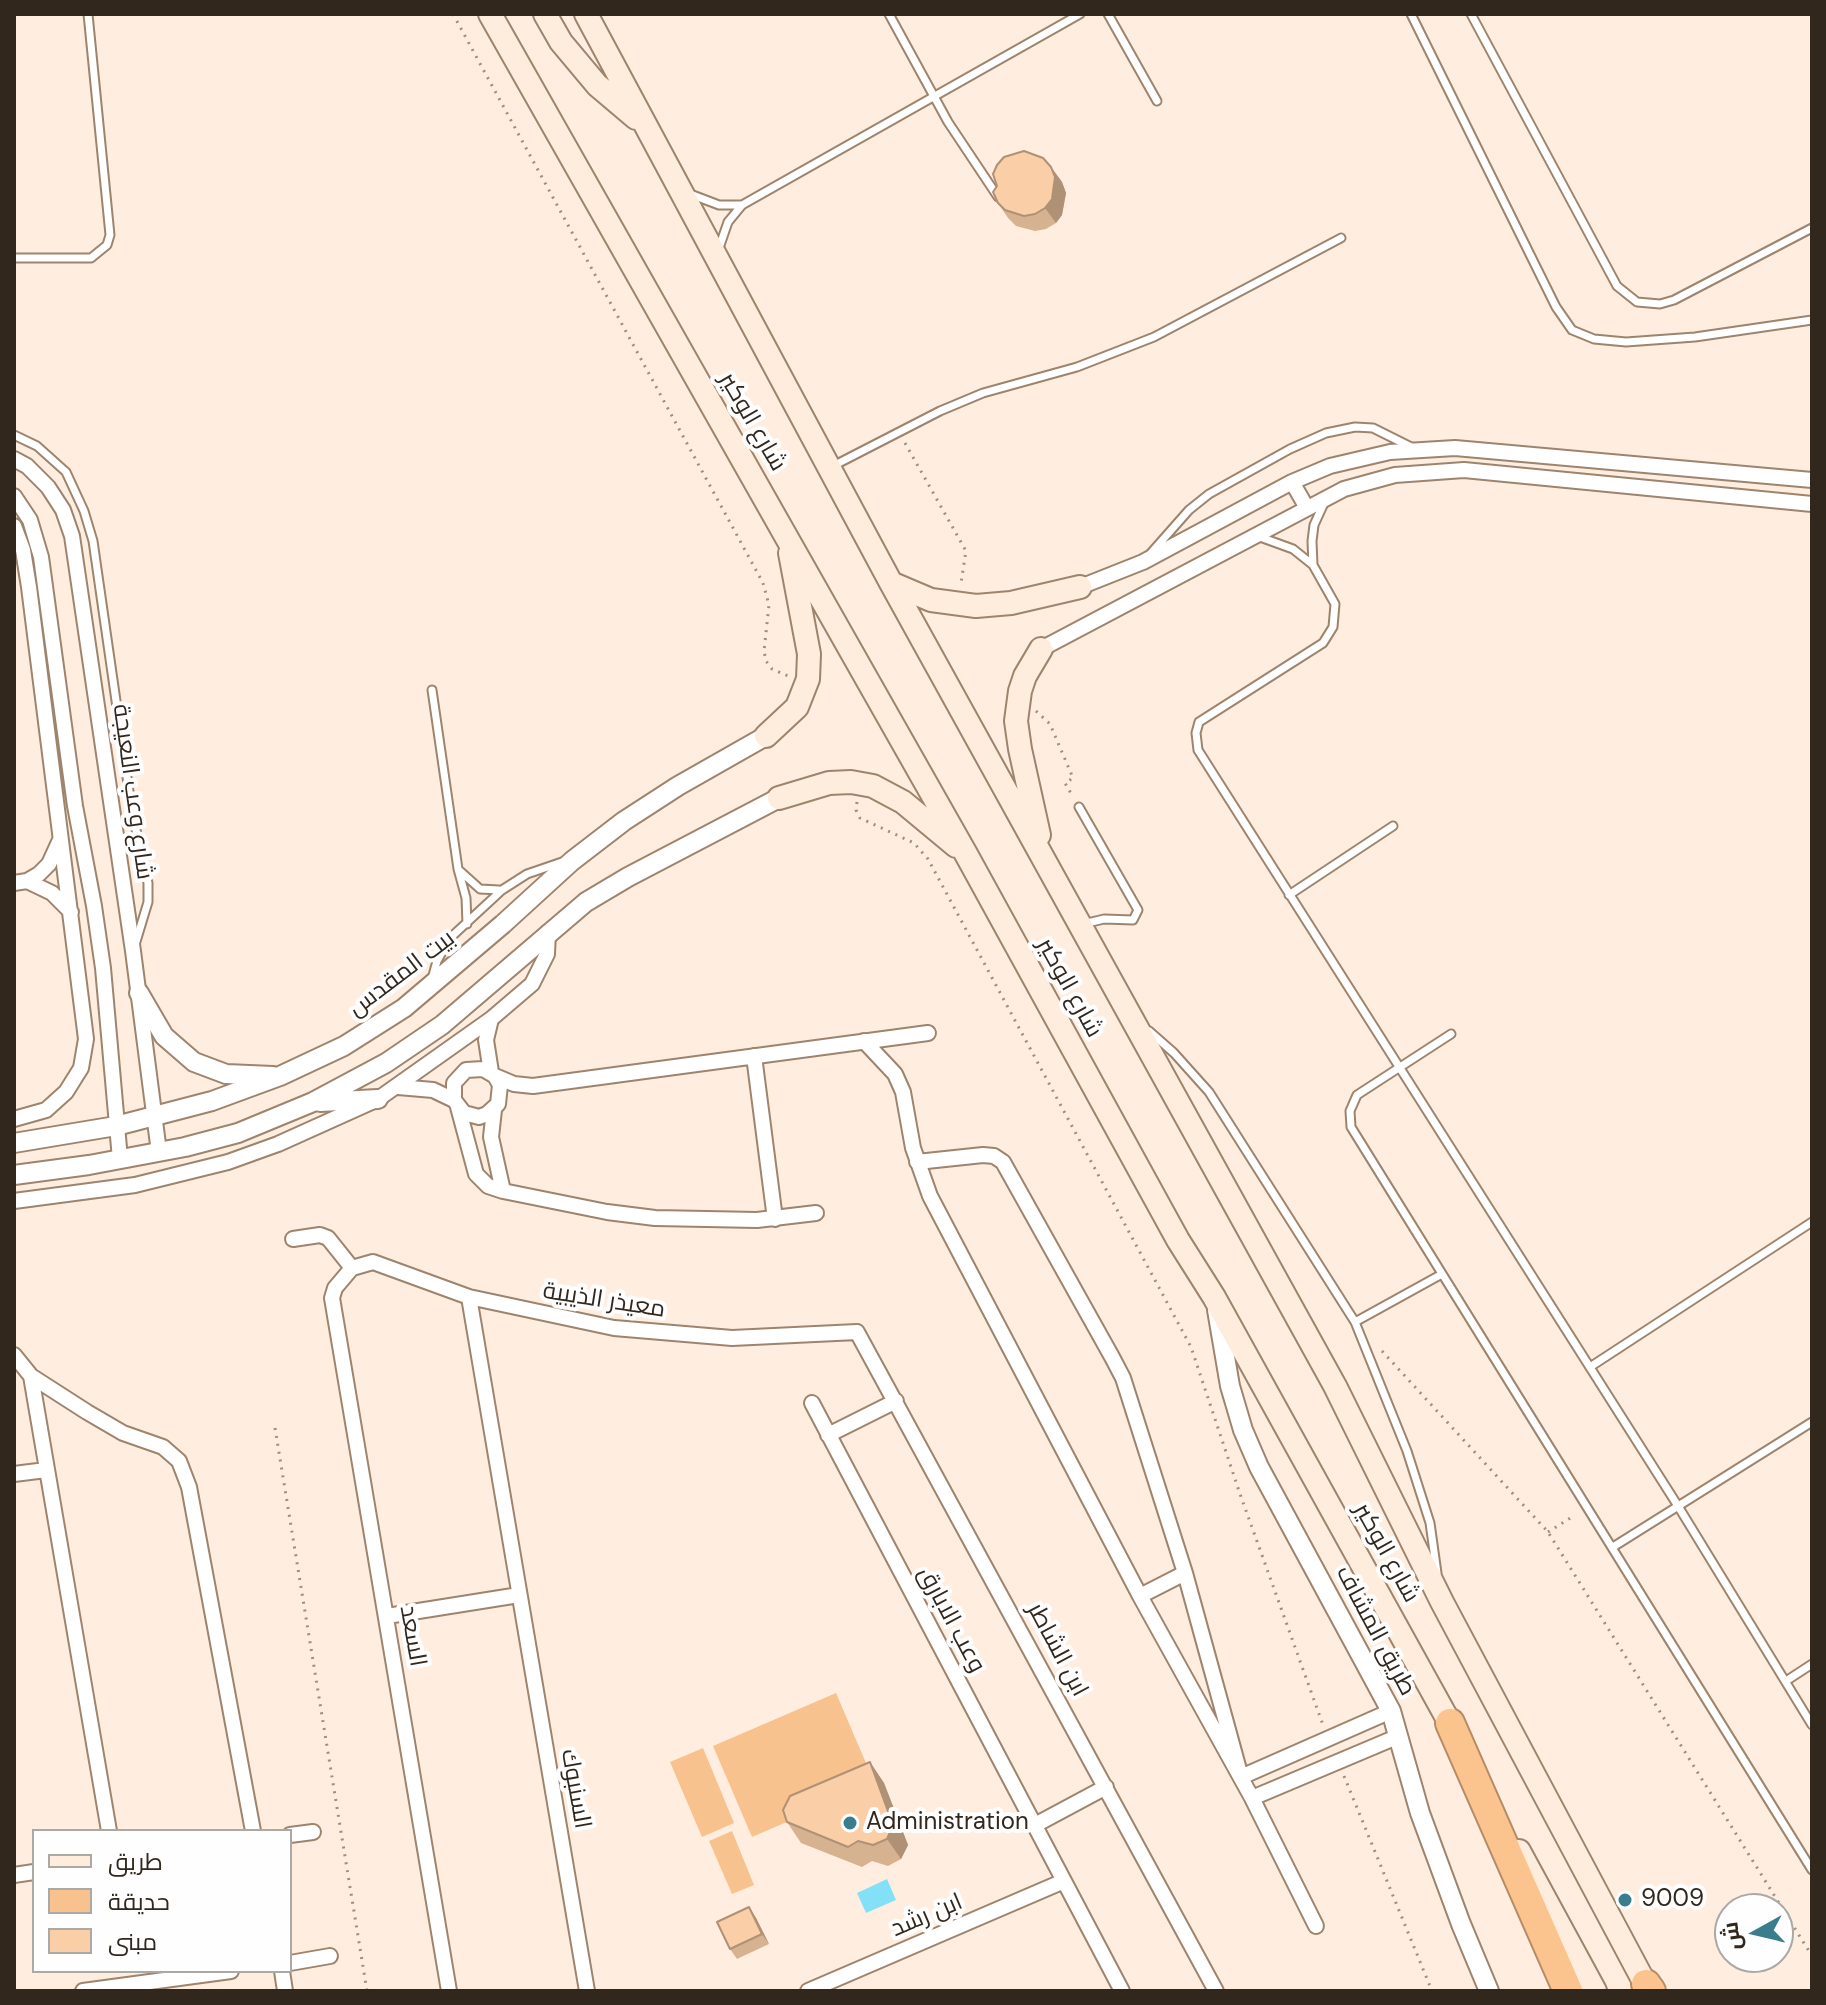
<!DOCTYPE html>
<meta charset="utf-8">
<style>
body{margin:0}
#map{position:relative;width:1826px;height:2005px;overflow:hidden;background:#ffeedf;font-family:"DM Sans",Cairo,sans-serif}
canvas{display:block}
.frame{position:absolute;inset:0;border:16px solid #31271d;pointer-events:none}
.legend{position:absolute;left:32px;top:1829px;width:260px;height:144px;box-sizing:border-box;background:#fefefe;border:2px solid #aca8a4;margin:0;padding:10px 14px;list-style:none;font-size:24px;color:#31271d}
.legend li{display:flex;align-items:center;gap:16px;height:40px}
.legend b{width:40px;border:2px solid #aca8a4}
.north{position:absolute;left:1714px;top:1893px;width:80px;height:80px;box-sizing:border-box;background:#fefefe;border:2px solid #aca8a4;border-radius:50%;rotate:262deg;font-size:22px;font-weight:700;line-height:32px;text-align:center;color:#31271d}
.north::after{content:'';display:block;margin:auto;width:28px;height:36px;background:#3a7e8d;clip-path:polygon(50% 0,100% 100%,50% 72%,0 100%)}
</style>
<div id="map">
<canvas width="1826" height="2005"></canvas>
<div class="frame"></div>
<ul class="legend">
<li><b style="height:10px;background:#feeddd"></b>طريق</li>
<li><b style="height:22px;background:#f8c28f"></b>حديقة</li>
<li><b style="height:22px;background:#facfa8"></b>مبنى</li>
</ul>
<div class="north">ش</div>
</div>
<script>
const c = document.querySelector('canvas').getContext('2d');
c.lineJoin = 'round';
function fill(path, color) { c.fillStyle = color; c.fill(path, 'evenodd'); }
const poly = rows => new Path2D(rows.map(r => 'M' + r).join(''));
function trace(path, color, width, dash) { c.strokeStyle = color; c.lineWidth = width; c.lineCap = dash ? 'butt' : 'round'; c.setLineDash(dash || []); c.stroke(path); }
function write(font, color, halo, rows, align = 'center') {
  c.font = font + ' "DM Sans",Cairo,sans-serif'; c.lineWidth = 8; c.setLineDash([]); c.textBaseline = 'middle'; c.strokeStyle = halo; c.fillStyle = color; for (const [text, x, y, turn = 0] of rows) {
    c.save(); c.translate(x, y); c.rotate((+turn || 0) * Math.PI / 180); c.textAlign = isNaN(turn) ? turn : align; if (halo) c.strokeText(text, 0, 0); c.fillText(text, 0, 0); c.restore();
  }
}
const green = poly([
 [836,1693,875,1784,752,1837,713,1746],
 [703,1748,734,1823,702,1837,670,1762],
 [732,1831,754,1885,732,1894,709,1841]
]);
const water = poly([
 [887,1879,896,1900,866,1913,857,1893]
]);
const path = poly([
 [453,14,763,583,769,605,764,651,766,661,772,669,788,676],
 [905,443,966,551,961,583],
 [1036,711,1050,724,1073,778,1065,783,1073,797],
 [857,802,856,810,860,818,914,843,928,859,1191,1347,1240,1494,1323,1725],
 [1382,1351,1548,1532,1812,1956],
 [275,1428,367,1991],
 [1548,1532,1575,1515],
 [1344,1776,1432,1991]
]);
const service = poly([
 [889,14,948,122,998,197],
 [1108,14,1157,101],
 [1411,14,1556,307,1572,330,1594,339,1626,342,1695,337,1812,320],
 [1471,14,1617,286,1637,302,1660,304,1674,300,1812,228],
 [690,194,719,205,742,205],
 [719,248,728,222,742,205,1080,14],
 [14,258,91,258,107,245,110,235,88,14],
 [14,435,37,446,66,472,84,511,93,541,132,812,148,883,148,902,135,945],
 [831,467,940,411,983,393,1077,367,1154,337,1341,238],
 [1260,537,1293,549,1313,565,1335,604,1333,627,1323,643,1199,722,1196,733,1198,750,1678,1506,1812,1725],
 [1151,553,1189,510,1209,494,1290,449,1326,433,1355,427,1373,428,1413,448],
 [1313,565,1312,541,1314,525,1325,501],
 [432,690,458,869,466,898,467,924],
 [1079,807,1138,910,1133,920,1104,919,1083,924],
 [460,871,480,889,499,890],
 [1289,895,1393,826],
 [432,979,437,961,449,939,502,890,527,874,562,862],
 [1149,1031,1174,1053,1209,1092,1355,1322,1407,1451,1430,1523,1437,1573],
 [1451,1034,1357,1095,1350,1111,1351,1127,1812,1870],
 [1355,1322,1442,1274],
 [1590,1367,1812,1222],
 [1613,1547,1812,1422],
 [1786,1681,1812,1664]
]);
const minor = poly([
 [14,459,27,466,48,487,63,510,72,536,133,951,159,1152],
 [1292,482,1307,508],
 [14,496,30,520,41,557,75,806,94,906,103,968,120,1159],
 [14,526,23,550,29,587,86,1039,81,1068,66,1092,46,1110,14,1119],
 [1080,587,1143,562,1292,482,1330,466,1390,452,1455,448,1812,480],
 [1041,649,1344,489,1395,475,1464,470,1812,504],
 [27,881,52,893,71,912],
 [14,883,27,881,39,874,49,864,60,840],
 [864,1041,895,1074,903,1092,913,1148,930,1196,1140,1596,1252,1798,1316,1926],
 [754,1056,775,1219],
 [491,1072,486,1040,491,1019],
 [495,1076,514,1084,533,1086,928,1033],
 [398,1087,433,1090,454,1100,464,1113,479,1117,487,1114,498,1104,500,1085,495,1076,483,1069,466,1070,454,1083,454,1100],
 [458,1107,476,1174,488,1186,503,1191,607,1212,655,1218,757,1220,816,1213],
 [494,1110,491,1137,503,1191],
 [917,1162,983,1155,994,1156,1003,1162,1112,1357,1123,1378,1185,1573,1241,1777,1391,1711],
 [14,1201,135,1185,228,1162,278,1144,378,1099,491,1019,532,984,547,954,548,932],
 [293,1239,320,1235,328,1238,352,1268],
 [469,1297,587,1991],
 [14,1355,31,1376,87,1412,123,1433,163,1447,179,1461,189,1487,253,1831],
 [31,1376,109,1831],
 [812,1403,1122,1991],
 [828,1435,896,1401],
 [14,1474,46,1470],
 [1140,1596,1185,1573],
 [387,1616,519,1595],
 [1252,1798,1399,1736],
 [1035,1825,1106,1787],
 [290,1835,313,1832],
 [14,1875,34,1872],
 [290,1963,330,1956],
 [282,1971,285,1991],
 [83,1991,231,1971],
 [449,1991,332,1298,335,1288,352,1268,373,1262,469,1297,614,1328,732,1338,857,1332,1216,1991],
 [808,1991,1064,1881]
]);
const tertiary = poly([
 [139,993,164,1036,194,1062,226,1074,273,1076],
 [320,1102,378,1099],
 [14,1143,116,1126,212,1101,280,1076,344,1046,404,1008,503,924,572,861,624,821,678,786,766,736],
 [14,1175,89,1165,185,1147,238,1133,313,1102,386,1063,442,1025,586,902,628,877,779,798],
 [1217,1310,1230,1386,1243,1430,1259,1467,1391,1711,1420,1813,1461,1924,1489,1991]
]);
const secondary = poly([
 [490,14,966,854,1178,1240,1214,1297,1457,1736],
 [545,14,561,42,597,85,636,118],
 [586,14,891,583,1335,1386,1442,1602,1649,1991],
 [891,583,931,600,976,606,1011,603,1080,587],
 [766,736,797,707,808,679,809,654,790,553],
 [779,798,829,783,851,782,873,786,903,802,956,846],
 [1039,835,1020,749,1016,721,1020,691,1025,676,1041,649],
 [1519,1851,1595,1991]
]);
const motorway = poly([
 [1450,1723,1568,1991],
 [1646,1984,1651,1991]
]);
const wall = poly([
 [1051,167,1062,182,1066,193,1062,215,1056,223,1046,229,1035,231,1016,226,1008,218,998,203,997,186],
 [870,1762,884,1783,908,1845,901,1859,888,1866,872,1861,862,1867,801,1843,787,1822],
 [749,1907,756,1918,769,1944,737,1959,730,1949]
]);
const shadedWall = poly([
 [1051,167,1062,182,1066,193,1062,215,1056,223,1045,208],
 [870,1762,884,1783,908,1845,901,1859,887,1839],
 [749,1907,756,1918,769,1944,762,1934]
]);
const building = poly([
 [1024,151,1043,158,1051,167,1055,177,1052,199,1045,208,1035,214,1024,216,1005,210,998,203,993,192,997,186,993,174,997,165,1004,157,1024,151],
 [870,1762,893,1825,887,1839,873,1845,858,1841,848,1847,787,1822,783,1810,790,1796,870,1762],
 [749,1907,762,1934,730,1949,717,1922,749,1907]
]);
const markers = [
 [850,1823,8,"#3a7e8d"],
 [1625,1900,8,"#3a7e8d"]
];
const streetNames = [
 ["شارع الوكير",752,422,60],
 ["شارع وعب النعيجة",132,792,82],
 ["بيت المقدس",402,974,-37],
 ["شارع الوكير",1069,988,61],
 ["معيذر الذيبية",604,1301,9],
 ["شارع الوكير",1386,1553,61],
 ["وعب الابارق",951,1620,62],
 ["طريق المشاف",1375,1631,62],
 ["السعد",412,1636,80],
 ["ابن الشاطر",1057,1650,62],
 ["السنبوك",575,1789,80],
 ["ابن رشد",927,1916,-23]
];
const poiNames = [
 ["Administration",866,1823],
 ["9009",1641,1900]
];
fill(green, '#f8c28f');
fill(water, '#83e1f7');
trace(service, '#9e846d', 11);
trace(minor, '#9e846d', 18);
trace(tertiary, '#9e846d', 22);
trace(secondary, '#9e846d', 26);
trace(motorway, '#b48c66', 32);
trace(path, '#9d8f83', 3, [2, 6]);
trace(service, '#fff', 7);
trace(minor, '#fff', 14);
trace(tertiary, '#fff', 18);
trace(secondary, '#feeddd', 22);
trace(motorway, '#fbc38d', 28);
fill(wall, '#d7b290');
fill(shadedWall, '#af9176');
fill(building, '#facfa8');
trace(building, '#af9176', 2);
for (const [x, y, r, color] of markers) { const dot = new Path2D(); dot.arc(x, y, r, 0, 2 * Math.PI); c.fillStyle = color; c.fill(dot); trace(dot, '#fefefe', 3); }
write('24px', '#31271d', '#fefefe', streetNames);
write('24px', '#31271d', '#fefefe', poiNames, 'left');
</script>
